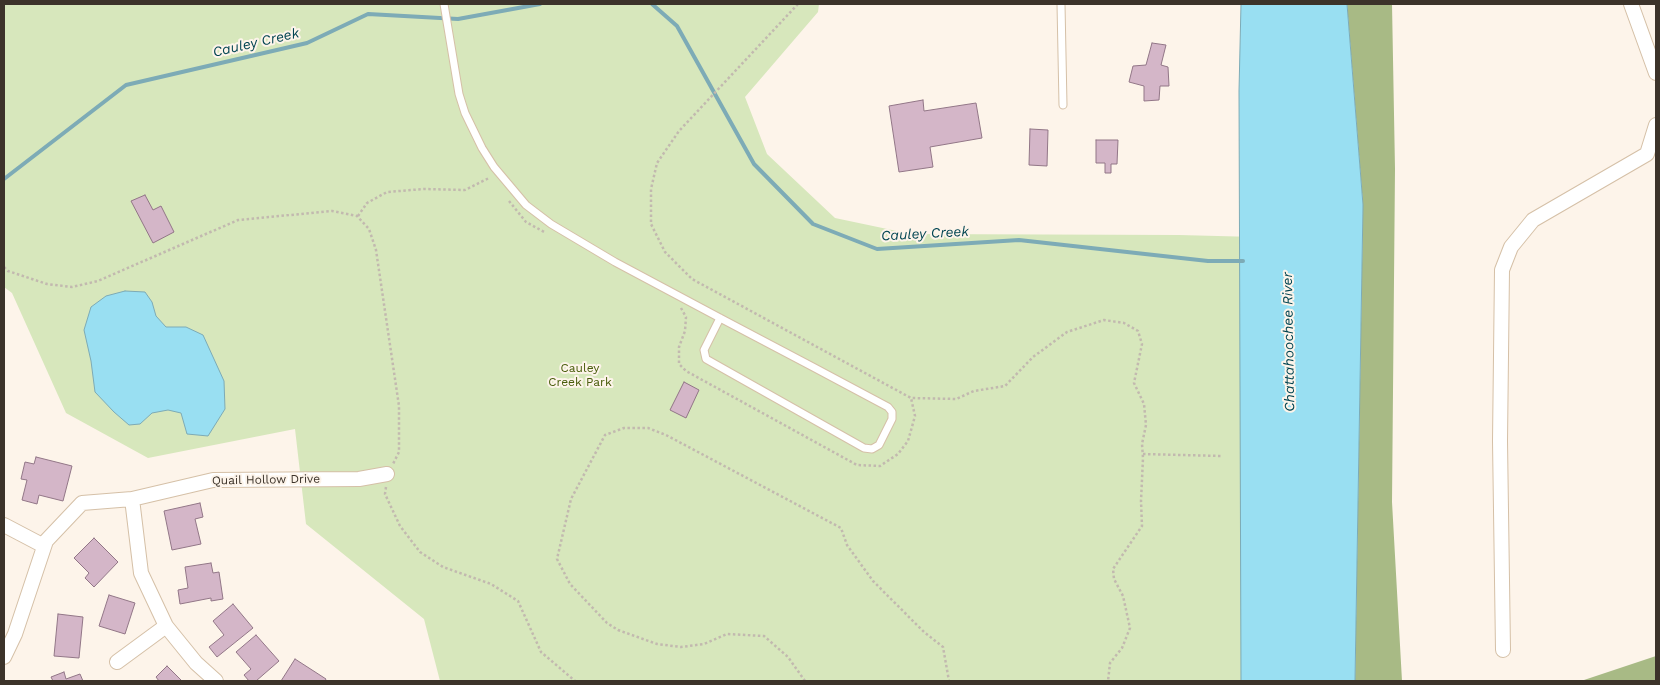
<!DOCTYPE html>
<style>
body{margin:0}
#map{position:relative;width:1660px;height:685px;overflow:hidden;background:#fdf4ea;font-family:"Work Sans",sans-serif}
canvas{display:block}
.frame{position:absolute;inset:0;border:5px solid #3c332a;pointer-events:none}
</style>
<div id="map">
<canvas width="1660" height="685"></canvas>
<div class="frame"></div>
</div>
<script>
const c = document.querySelector('canvas').getContext('2d');
c.lineJoin = 'round';
function fill(path, color) { c.fillStyle = color; c.fill(path, 'evenodd'); }
const poly = rows => new Path2D(rows.map(r => 'M' + r).join(''));
function trace(path, color, width, dash) { c.strokeStyle = color; c.lineWidth = width; c.lineCap = dash ? 'butt' : 'round'; c.setLineDash(dash || []); c.stroke(path); }
function write(font, color, halo, rows, align = 'center') {
  c.font = font + ' "Work Sans",sans-serif'; c.lineWidth = 4; c.setLineDash([]); c.textBaseline = 'middle'; c.strokeStyle = halo; c.fillStyle = color; for (const [text, x, y, turn = 0] of rows) {
    c.save(); c.translate(x, y); c.rotate((+turn || 0) * Math.PI / 180); c.textAlign = isNaN(turn) ? turn : align; if (halo) c.strokeText(text, 0, 0); c.fillText(text, 0, 0); c.restore();
  }
}
const green = poly([
 [4,4,819,4,818,12,745,97,767,154,835,218,911,234,1179,235,1256,237,1254,681,440,681,424,619,306,524,295,429,148,458,66,413,12,293,4,287]
]);
const forest = poly([
 [1347,4,1392,4,1395,169,1392,502,1402,681,1355,681,1363,205],
 [1656,656,1656,681,1581,681]
]);
const water = poly([
 [1241,4,1347,4,1363,205,1355,681,1241,681,1239,91,1241,4],
 [125,291,145,292,152,302,156,316,166,327,186,327,203,335,224,381,225,409,208,436,187,434,181,413,168,410,152,413,140,424,129,425,114,412,95,392,91,361,84,330,91,307,106,296,125,291]
]);
const stream = poly([
 [652,4,677,26,754,164,813,224,877,249,1019,240,1208,261,1243,261],
 [4,179,126,85,307,43,368,14,458,19,540,4]
]);
const building = poly([
 [1152,43,1166,45,1161,65,1168,67,1169,86,1160,86,1159,100,1144,101,1144,86,1129,82,1133,66,1146,65,1152,43],
 [923,100,924,111,976,103,982,138,930,147,933,167,899,172,889,106,923,100],
 [1030,129,1048,130,1047,166,1029,165,1030,129],
 [1096,140,1118,140,1117,164,1111,164,1111,173,1105,173,1105,163,1096,163,1096,140],
 [145,195,153,210,161,206,174,232,153,243,131,201,145,195],
 [684,382,699,390,686,418,670,410,684,382],
 [36,457,72,466,63,501,39,495,37,504,22,500,27,480,21,479,25,462,34,464,36,457],
 [200,503,203,517,195,519,201,544,172,550,164,511,200,503],
 [94,538,118,562,94,587,85,578,89,573,74,558,94,538],
 [211,563,213,573,219,572,223,599,211,601,211,598,180,604,178,590,188,588,185,567,211,563],
 [109,595,135,603,125,634,99,626,109,595],
 [233,604,253,628,217,657,209,647,224,635,213,621,233,604],
 [58,614,83,617,79,658,54,656,58,614],
 [256,635,279,661,256,681,249,681,244,675,251,669,236,652,256,635],
 [295,659,326,679,325,681,281,681,295,659],
 [167,666,182,681,159,681,156,677,167,666],
 [64,672,66,679,80,674,83,681,53,681,51,677,64,672]
]);
const path = poly([
 [798,4,679,131,657,163,651,189,651,224,665,252,692,279,911,398,956,399,974,391,1005,386,1033,357,1067,332,1104,320,1124,323,1138,331,1142,344,1134,383,1144,404,1146,425,1142,444,1143,458,1141,501,1142,526,1113,569,1114,579,1123,596,1130,628,1122,648,1110,663,1108,681],
 [509,201,526,222,546,233],
 [358,216,367,203,387,192,424,189,465,190,489,178],
 [4,267,8,271,47,284,72,287,98,281,238,220,332,211,357,216,369,229,376,250,399,406,399,452,393,464],
 [681,308,686,317,685,331,679,347,679,364,686,371,857,465,880,466,898,454,908,441,915,416,911,398],
 [1143,454,1222,456],
 [386,487,385,494,400,526,420,552,443,567,491,584,518,601,541,652,575,681],
 [805,681,788,657,764,636,727,634,704,644,681,647,657,644,618,630,607,623,570,584,557,559,571,499,605,435,624,428,648,428,666,435,841,528,847,545,873,581,924,632,943,647,949,681]
]);
const service = poly([
 [444,4,459,94,465,113,482,148,494,167,526,205,551,224,615,262,720,318,813,367,888,407,892,412,892,419,879,445,872,449,864,448,706,359,704,350,720,318],
 [1061,4,1063,105]
]);
const minor = poly([
 [1631,4,1656,73],
 [132,499,141,573,166,626,196,663,216,681],
 [4,525,44,546],
 [1503,650,1500,441,1502,270,1511,247,1533,220,1647,154,1656,125],
 [4,657,15,634,46,541,82,503,132,499,213,480,359,479,387,474],
 [117,662,166,626]
]);
const parkNames = [
 ["Cauley",580,368],
 ["Creek Park",580,382]
];
const streetNames = [
 ["Quail Hollow Drive",266,480,-1]
];
const waterNames = [
 ["Cauley Creek",256,43,-13],
 ["Cauley Creek",925,234,-3],
 ["Chattahoochee River",1289,342,-91]
];
fill(green, '#d7e7bc');
fill(forest, '#a8ba85');
fill(water, '#99dff2');
trace(water, '#7dabb6', 1);
trace(stream, '#7dabb6', 4);
fill(building, '#d4b6c8');
trace(building, '#927687', 1);
trace(service, '#d5c0a7', 9);
trace(minor, '#d5c0a7', 16);
trace(path, '#c2b9af', 2.5, [2.5, 2.5]);
trace(service, '#fff', 7);
trace(minor, '#fff', 14);
write('12px', '#485c0a', '#fdf4ea', parkNames);
write('12px', '#3c332a', '#fdf4ea', streetNames);
write('italic 14px', '#014451', '#fdf4ea', waterNames);
</script>
